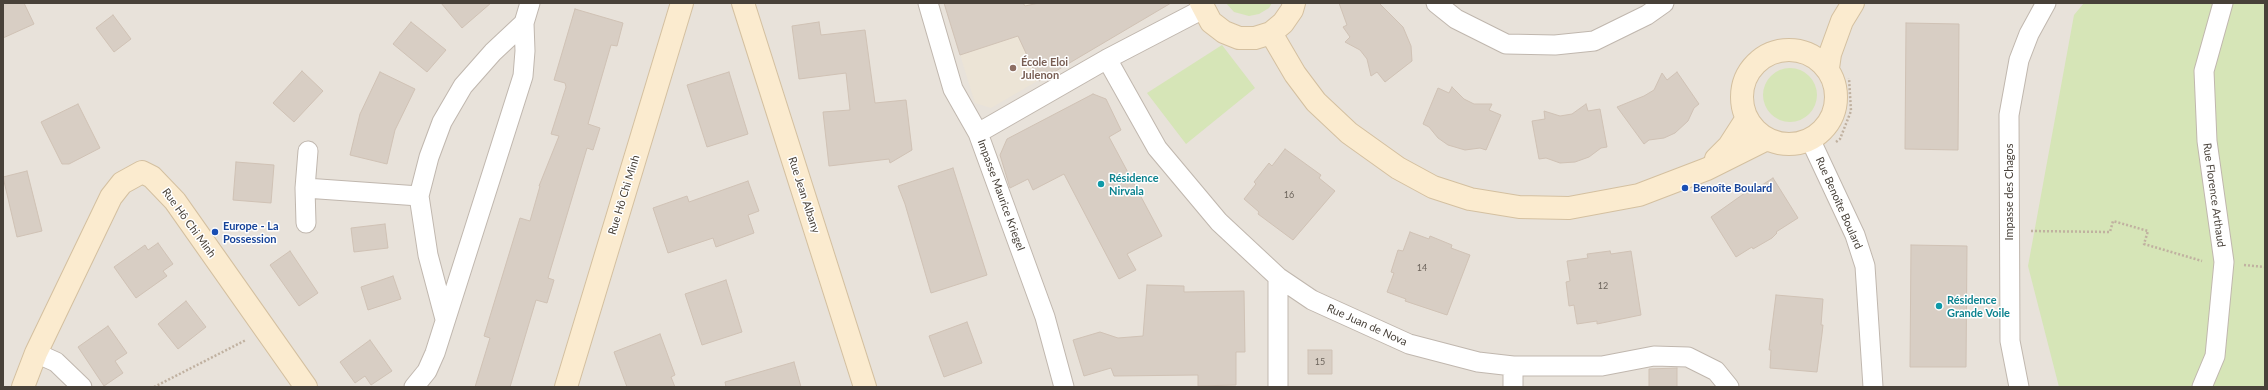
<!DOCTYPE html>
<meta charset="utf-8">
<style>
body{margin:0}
#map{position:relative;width:2268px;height:390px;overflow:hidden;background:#f4f1eb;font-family:Lato,sans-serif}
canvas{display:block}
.frame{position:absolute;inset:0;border:4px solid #484139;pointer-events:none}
</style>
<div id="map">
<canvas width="2268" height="390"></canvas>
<div class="frame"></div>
</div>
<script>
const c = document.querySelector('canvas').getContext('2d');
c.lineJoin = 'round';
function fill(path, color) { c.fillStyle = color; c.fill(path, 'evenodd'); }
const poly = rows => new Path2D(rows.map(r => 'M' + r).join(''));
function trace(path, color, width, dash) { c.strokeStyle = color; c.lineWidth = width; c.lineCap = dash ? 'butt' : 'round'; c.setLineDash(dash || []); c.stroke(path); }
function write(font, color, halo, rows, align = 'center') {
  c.font = font + ' Lato,sans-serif'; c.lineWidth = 3; c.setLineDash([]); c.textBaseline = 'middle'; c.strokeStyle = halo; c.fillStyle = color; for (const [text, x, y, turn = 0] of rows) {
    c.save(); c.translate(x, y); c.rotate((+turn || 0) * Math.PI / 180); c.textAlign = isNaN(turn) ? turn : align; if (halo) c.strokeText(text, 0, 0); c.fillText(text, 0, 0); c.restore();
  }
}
const residential = poly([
 [3,3,2265,3,2265,387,3,387]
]);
const education = poly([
 [944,3,1171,3,991,108,975,103]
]);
const green = poly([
 [1226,3,1272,3,1269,8,1259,14,1249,16,1234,12],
 [2084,3,2265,3,2265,387,2059,387,2028,266,2074,15],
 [1222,45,1255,88,1186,144,1147,93],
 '1763 95a27 27 0 1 1 54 0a27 27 0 1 1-54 0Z'
]);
const building = poly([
 [3,3,24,3,34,24,3,38,3,3],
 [441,3,491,3,462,28,441,3],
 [944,3,1023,3,1025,6,1039,3,1171,3,1039,81,1018,36,960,55,944,3],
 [1339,3,1379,3,1403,27,1411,46,1412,61,1385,82,1377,72,1371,76,1367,59,1360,50,1345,42,1350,37,1343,27,1347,25,1339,3],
 [575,9,623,23,617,46,611,45,588,124,600,128,593,150,587,148,548,278,554,280,547,303,536,300,510,387,475,387,490,338,484,336,520,218,530,221,540,186,539,186,559,136,551,134,566,87,565,83,554,80,575,9],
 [113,15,131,39,114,52,96,28,113,15],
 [411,22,446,50,427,72,393,44,411,22],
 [819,22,821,35,865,30,875,103,906,100,912,150,890,163,889,159,829,166,823,112,850,110,846,73,799,79,792,26,819,22],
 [1906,23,1959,24,1958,150,1905,149,1906,23],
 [302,71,323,91,294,122,273,103,302,71],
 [380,72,415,89,395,130,387,164,350,155,360,114,380,72],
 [729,72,748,134,707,147,687,85,729,72],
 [1677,72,1699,104,1694,108,1688,121,1675,133,1664,138,1649,140,1644,144,1617,107,1644,96,1654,90,1662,73,1667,80,1677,72],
 [1452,87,1464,99,1474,104,1492,104,1489,110,1501,115,1486,150,1480,148,1465,150,1448,145,1438,138,1429,127,1423,124,1438,88,1449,93,1452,87],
 [1093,94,1106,99,1121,130,1109,137,1162,236,1127,254,1136,270,1119,279,1064,174,1033,190,1028,179,1010,188,1000,155,1007,139,1093,94],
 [78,104,100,148,69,164,62,164,41,122,78,104],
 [1586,104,1588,111,1600,109,1607,147,1601,148,1589,157,1575,162,1560,163,1546,158,1539,159,1532,121,1545,119,1544,111,1560,116,1572,114,1586,104],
 [1285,149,1321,175,1319,178,1335,191,1293,240,1258,214,1259,212,1244,199,1256,184,1254,182,1269,163,1272,166,1285,149],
 [236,162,274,165,271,203,233,200,236,162],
 [953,168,987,275,931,293,905,204,898,186,953,168],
 [27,171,42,231,17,237,3,177,27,171],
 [1773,178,1798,218,1776,232,1777,233,1772,238,1753,249,1752,247,1736,257,1711,217,1742,195,1749,190,1751,192,1773,178],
 [748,181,759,211,748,215,754,233,716,247,713,238,668,253,653,208,687,196,689,202,748,181],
 [385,224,388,248,354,252,351,228,385,224],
 [1410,232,1429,239,1430,236,1452,245,1451,248,1470,255,1447,315,1405,301,1406,299,1387,292,1394,273,1391,272,1398,250,1403,251,1410,232],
 [158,243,173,264,163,271,167,276,136,298,114,267,145,245,148,250,158,243],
 [1911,245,1967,246,1966,367,1910,367,1911,245],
 [290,251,318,293,299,306,270,265,290,251],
 [1610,251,1611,254,1631,251,1641,315,1597,324,1597,321,1577,324,1574,305,1569,306,1566,282,1570,281,1567,261,1588,258,1587,254,1610,251],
 [393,276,401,299,368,310,361,287,393,276],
 [726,280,742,332,702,345,685,294,726,280],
 [1147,285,1184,286,1184,292,1244,291,1245,352,1236,352,1236,385,1198,386,1198,375,1114,376,1111,368,1084,376,1073,340,1100,332,1118,338,1143,336,1147,285],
 [1776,295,1823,299,1821,325,1823,325,1822,334,1817,372,1770,368,1771,350,1769,350,1770,342,1776,295],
 [186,301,206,327,178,349,158,324,186,301],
 [967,322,982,363,944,377,929,336,967,322],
 [108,326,127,353,115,361,123,373,104,386,78,347,108,326],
 [660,334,675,375,671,377,675,387,627,387,614,352,660,334],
 [370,340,392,371,371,385,365,376,355,383,340,362,370,340],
 [1308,350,1332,350,1332,374,1308,374,1308,350],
 [794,362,801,387,726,387,725,382,794,362],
 [1677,368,1677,387,1649,387,1649,369,1677,368]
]);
const path = poly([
 [1836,142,1840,139,1851,111,1849,78],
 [2031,231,2110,232,2113,221,2148,231,2144,244,2202,261],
 [2244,265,2265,267],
 [154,387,246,340]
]);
const street = poly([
 [928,3,953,89,978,133,1045,317,1064,387],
 [1436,3,1456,19,1506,44,1555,45,1594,41,1647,15,1664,3],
 [1107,59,1157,148,1219,222,1278,277,1312,300,1409,344,1478,362,1513,366,1602,366,1654,356,1688,357,1716,371,1729,387],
 [978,133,1107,59,1203,9],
 [1810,139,1855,235,1865,266,1873,387],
 [305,188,419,196],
 [306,223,305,188,308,151],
 [445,319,428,255,419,196,429,157,442,122,463,86,493,52,524,23],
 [36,353,56,362,82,387],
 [1513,366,1513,387],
 [414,387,427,371,435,353,523,76,525,51,524,23,530,3],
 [1278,387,1278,277],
 [2019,387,2010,341,2009,115,2019,60,2029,34,2046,3],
 [2202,387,2215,356,2224,262,2207,141,2204,71,2223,3]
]);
const secondary = poly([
 [743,3,865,387],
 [1201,3,1211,22,1224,32,1239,38,1255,38,1271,33,1283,23,1292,10,1294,3],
 [1271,33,1295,74,1316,102,1349,133,1398,168,1433,187,1470,199,1519,207,1569,208,1639,195,1707,169,1767,139],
 '1742 97a47 47 0 1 1 94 0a47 47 0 1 1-94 0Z',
 [1828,68,1830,54,1842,21,1853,3],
 [1716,159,1729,146,1747,118],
 [23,387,36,353,111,197,122,183,142,172,152,177,175,201,306,387],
 [566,387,682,3]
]);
const markers = [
 [1013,68,4,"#8d6e63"],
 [1101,184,4,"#0f9aa8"],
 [1685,188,4,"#1a4fb4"],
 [215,232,4,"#1a4fb4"],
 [1939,306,4,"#0f9aa8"]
];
const numberNames = [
 ["16",1289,195],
 ["14",1422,268],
 ["12",1603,286],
 ["15",1320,362]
];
const educationNames = [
 ["École Eloi",1021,62],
 ["Julenon",1021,75]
];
const cultureNames = [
 ["Résidence",1109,178],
 ["Nirvala",1109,191],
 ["Résidence",1947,300],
 ["Grande Voile",1947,313]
];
const transitNames = [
 ["Benoîte Boulard",1693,188],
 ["Europe - La",223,226],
 ["Possession",223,239]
];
const streetNames = [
 ["Impasse des Chagos",2009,192,-90],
 ["Rue Hô Chi Minh",624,195,-73],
 ["Rue Jean Albany",804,195,72],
 ["Impasse Maurice Kriegel",1001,195,70],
 ["Rue Florence Arthaud",2214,195,82],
 ["Rue Benoîte Boulard",1839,203,66],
 ["Rue Hô Chi Minh",189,223,54],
 ["Rue Juan de Nova",1367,325,24]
];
fill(residential, '#e8e2da');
fill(education, '#ece4d6');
fill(green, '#d6e5b7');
fill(building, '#d8cec4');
trace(building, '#d0c2b5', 1);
trace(street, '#c0b7ae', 21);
trace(secondary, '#d4c0a0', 24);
trace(path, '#c0b1a0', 2.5, [2, 2]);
trace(street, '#fff', 19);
trace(secondary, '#fbebcf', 22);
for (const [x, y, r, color] of markers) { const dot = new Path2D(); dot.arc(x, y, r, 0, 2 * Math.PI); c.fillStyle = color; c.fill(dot); trace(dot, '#fff', 1.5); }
write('9px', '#6c645c', null, numberNames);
write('bold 11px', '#785e54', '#fff', educationNames, 'left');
write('bold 11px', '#0d838f', '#fff', cultureNames, 'left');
write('bold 11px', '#164399', '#fff', transitNames, 'left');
write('11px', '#484139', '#fff', streetNames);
</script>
